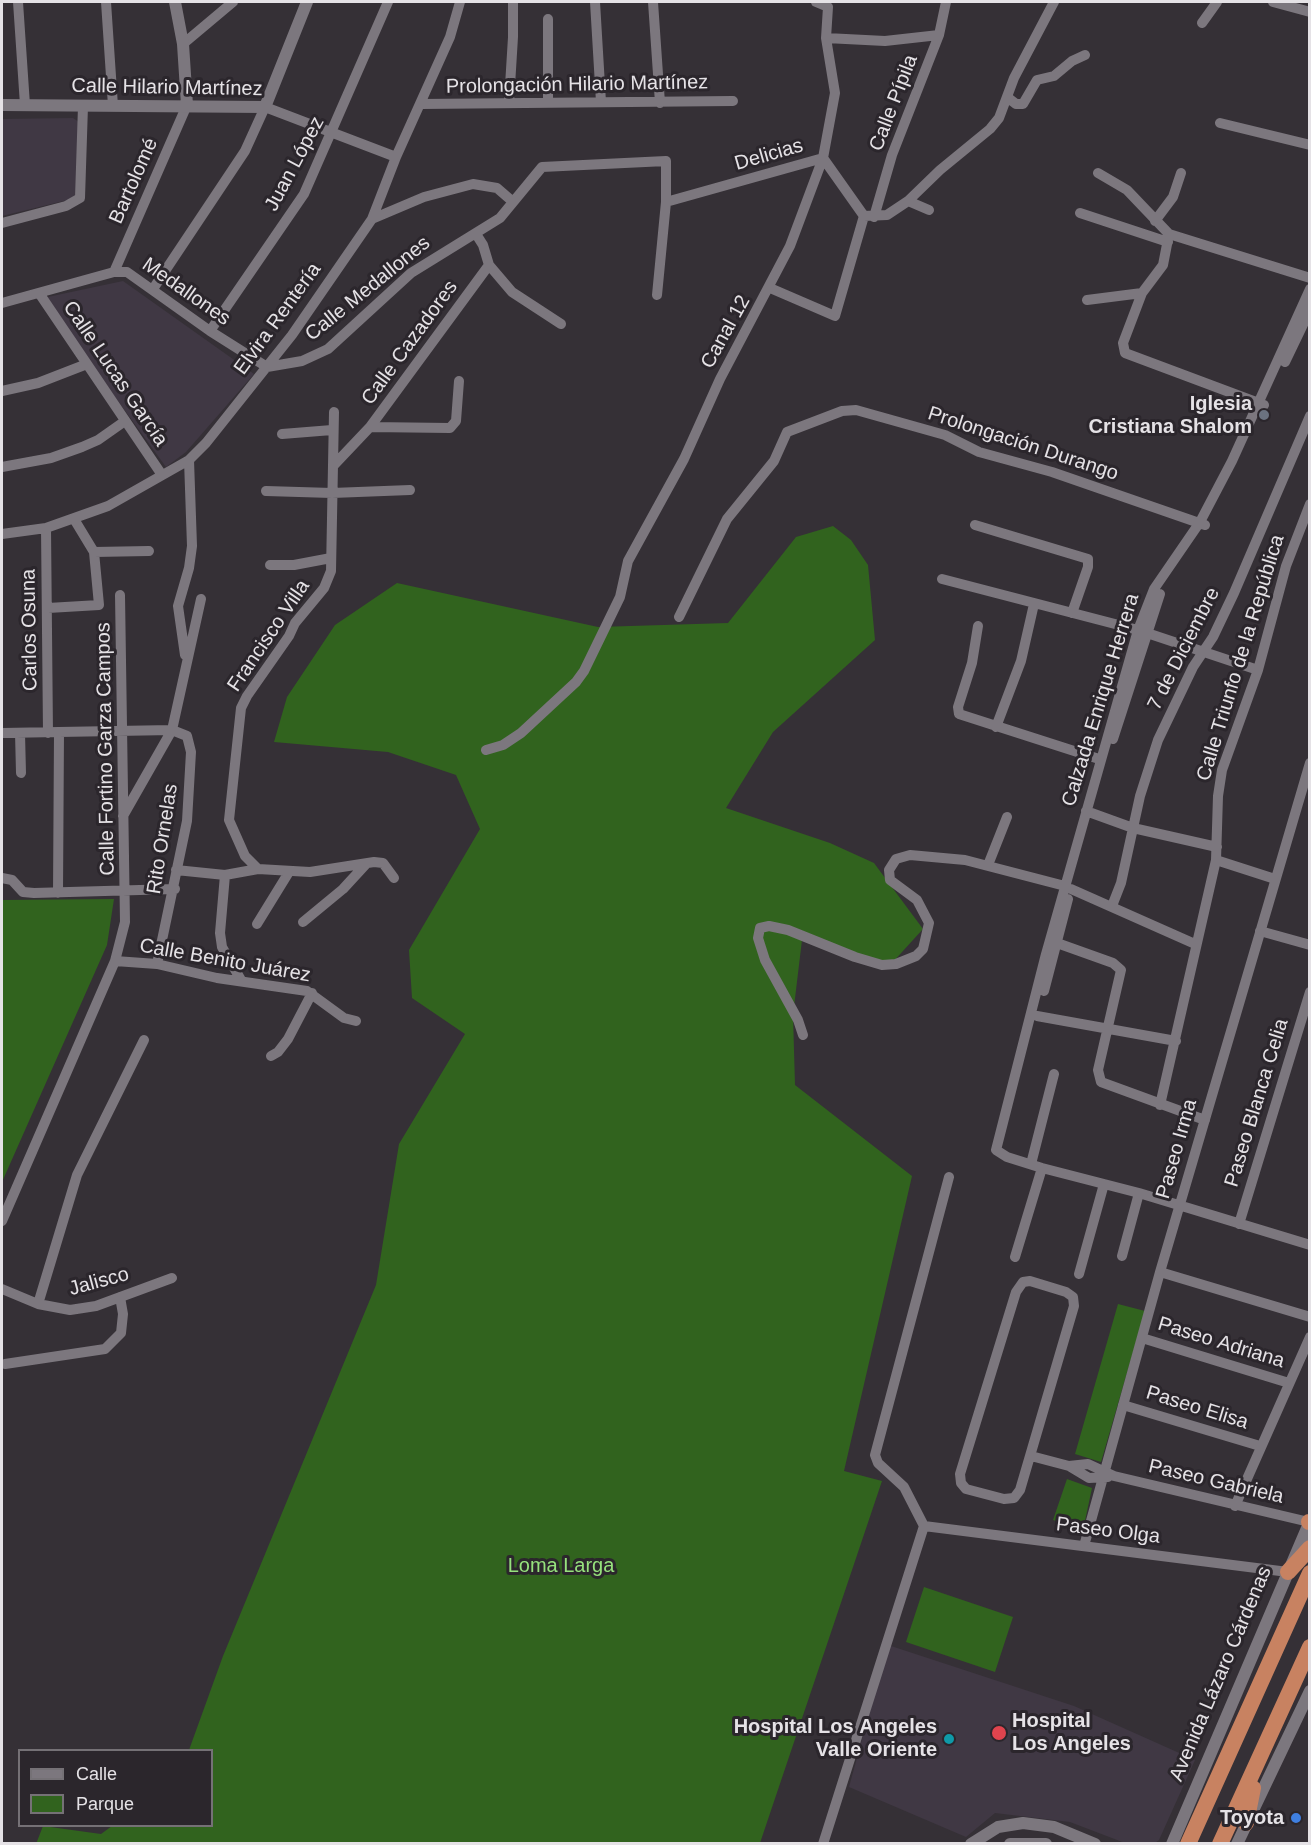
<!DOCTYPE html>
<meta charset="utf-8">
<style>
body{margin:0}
#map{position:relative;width:1311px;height:1845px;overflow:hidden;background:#353036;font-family:Arial,sans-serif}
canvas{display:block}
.frame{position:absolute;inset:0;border:3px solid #e5e2e6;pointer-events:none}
.legend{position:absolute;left:18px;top:1749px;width:195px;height:78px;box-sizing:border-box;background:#2b262c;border:2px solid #757176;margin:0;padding:8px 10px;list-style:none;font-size:18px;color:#e5e2e6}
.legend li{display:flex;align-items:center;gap:12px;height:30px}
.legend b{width:30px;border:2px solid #757176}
</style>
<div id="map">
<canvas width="1311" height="1845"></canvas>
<div class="frame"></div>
<ul class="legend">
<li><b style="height:8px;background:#7c777e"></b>Calle</li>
<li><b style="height:16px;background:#31631e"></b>Parque</li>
</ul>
</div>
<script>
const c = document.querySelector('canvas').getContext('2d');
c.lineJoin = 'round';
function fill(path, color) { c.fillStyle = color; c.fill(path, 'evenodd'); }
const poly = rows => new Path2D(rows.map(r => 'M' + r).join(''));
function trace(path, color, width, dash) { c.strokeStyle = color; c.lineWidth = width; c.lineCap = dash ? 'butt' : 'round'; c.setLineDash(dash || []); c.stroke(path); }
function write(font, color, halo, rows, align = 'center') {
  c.font = font + ' Arial,sans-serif'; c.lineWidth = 6; c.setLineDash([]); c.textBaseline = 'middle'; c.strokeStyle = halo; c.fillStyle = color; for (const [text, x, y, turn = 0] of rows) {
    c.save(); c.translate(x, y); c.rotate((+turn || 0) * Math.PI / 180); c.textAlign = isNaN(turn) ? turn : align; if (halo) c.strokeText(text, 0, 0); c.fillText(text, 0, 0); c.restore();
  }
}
const built = poly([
 [73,118,79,122,76,194,72,199,2,216,2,119],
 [123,281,254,374,186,452,166,467,43,298],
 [888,1645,1074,1706,1195,1760,1159,1840,1155,1843,1125,1843,1070,1822,995,1813,966,1837,849,1787]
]);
const green = poly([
 [833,526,851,540,868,565,875,640,773,732,726,808,830,843,874,863,923,929,892,963,802,940,793,1015,795,1085,912,1176,844,1471,882,1481,760,1843,36,1844,43,1826,101,1834,112,1826,212,1826,212,1750,189,1750,223,1656,376,1285,399,1144,465,1034,412,998,409,950,480,829,456,775,388,752,274,742,287,697,335,625,397,583,598,627,728,623,796,537],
 [114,899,107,945,2,1182,2,900],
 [1118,1304,1145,1311,1101,1462,1075,1454],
 [1067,1479,1092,1488,1083,1530,1053,1520],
 [924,1587,1013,1617,995,1672,906,1642]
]);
const minor = poly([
 [18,2,25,105],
 [106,2,113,106],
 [595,2,601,102],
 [653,2,660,103],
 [1273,2,1310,12],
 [1202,23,1217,2],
 [826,38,885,41,939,35],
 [183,44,233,2],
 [1007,97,1016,104,1023,104,1037,80,1054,76,1072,61,1085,55],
 [509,102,513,37,513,2],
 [548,102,548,19],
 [421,104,733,101],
 [1220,123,1310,145],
 [1098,173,1127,190,1169,234,1310,278],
 [908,201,940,170,990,129,999,118,1014,78,1054,2],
 [666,202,823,158,864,216,887,215,908,201,929,210],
 [1080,213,1168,242],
 [874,217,892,155,939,35,946,2],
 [372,219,424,197,473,184,497,188,512,201],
 [1155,221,1173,197,1181,173],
 [2,223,66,206,80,198,83,106],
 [1169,234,1163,265,1142,293,1123,343,1125,353,1264,405],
 [489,265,512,292,561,324],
 [114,272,187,105],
 [770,288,835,316,864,216],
 [153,289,245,151,265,107,396,157],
 [1310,289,1232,461,1200,522,1154,589,1138,630,1046,954,996,1150,1007,1157,1042,1168,1139,1193,1310,1245],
 [39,293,162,475],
 [1087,300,1142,293],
 [2,303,114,272,127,272,210,331,267,367,302,361,328,349,411,273,500,218,542,167,666,161,666,202,657,295],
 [210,331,304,194,388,2],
 [1285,362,1310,310],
 [2,391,38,383,87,364],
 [370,427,450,428,456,421,459,381],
 [282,434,332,430],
 [334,465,370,427,489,265,483,245,476,234],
 [2,467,51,458,82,447,98,440,125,421],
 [266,491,332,493,410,490],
 [975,525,1088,559,1088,567,1072,613],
 [46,528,48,733],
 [2,534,46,528,108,506,189,460,206,443,292,335,372,219,396,157,450,37,460,2],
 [94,552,149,551],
 [270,565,294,565,331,558],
 [942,579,1138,630,1258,670],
 [48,608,99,605,94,552,74,519],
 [679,617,727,519,774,461,787,432,842,411,856,410,945,435,979,452,1052,472,1205,525],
 [978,626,972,663,958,707,959,714,1099,759],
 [185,655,178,606,189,568,192,546,189,460],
 [996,727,1021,661,1034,604],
 [2,733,172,730,187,736,191,752,187,821,157,964],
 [20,733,21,773],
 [1113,739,1160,594],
 [486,750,503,745,521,733,576,682,584,671,620,597,628,561,684,459,720,379,790,246,823,158,835,93,826,38,828,7,816,2],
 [1086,811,1133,828,1217,847],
 [123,816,172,730,201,599],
 [1216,860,1275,879],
 [988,865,1007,817],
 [258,869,245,856,229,820,241,708,247,696,289,636,295,623,324,588,331,571,334,412],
 [176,870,225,875,258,869,310,872,374,862,383,863,394,878],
 [225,875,220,933,222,947,241,980],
 [2,878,12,880,23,892,34,893,175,889],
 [1071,889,1195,944],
 [58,893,59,733],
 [1112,906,1121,883,1140,796,1158,740,1193,667,1213,637,1234,593,1310,416],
 [303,922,343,889,366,864],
 [257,924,289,872],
 [1260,931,1310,945],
 [1057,943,1113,963,1121,970,1098,1070,1101,1082,1205,1120],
 [115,961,157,964,217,978,307,991,344,1018,356,1021],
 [1044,991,1068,899],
 [1037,1016,1176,1041],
 [803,1035,798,1020,765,960,758,938,760,928,769,926,788,930,855,957,882,965,896,964,916,956,923,949,929,923,917,900,890,880,889,870,896,859,910,855,965,860,1065,886],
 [271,1056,278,1052,288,1039,312,993],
 [1160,1105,1216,860,1218,796,1222,770,1258,670,1286,566,1310,504],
 [1031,1164,1054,1074],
 [2,1221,115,961,125,922,120,595],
 [1239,1224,1310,992],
 [1122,1256,1139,1193],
 [1015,1257,1042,1168],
 [1160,1272,1310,1317],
 [1079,1274,1104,1184],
 [1030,1281,1066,1292,1073,1297,1074,1306,1020,1490,1014,1498,1004,1499,966,1489,961,1483,960,1474,1016,1292,1023,1282,1030,1281],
 [2,1289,38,1304,70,1310,96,1306,172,1278],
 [38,1304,77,1175,144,1040],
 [1142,1338,1289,1383],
 [5,1364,105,1349,121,1333,123,1314,120,1297],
 [1123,1405,1260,1446],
 [1031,1456,1069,1466,1089,1478,1108,1477],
 [1069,1466,1088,1464,1114,1476,1309,1522],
 [1235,1506,1310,1337],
 [924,1526,904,1487,878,1463,875,1455,949,1177],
 [924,1526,1288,1572],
 [1084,1546,1160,1272,1310,763],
 [823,1844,924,1526]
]);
const tertiary = poly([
 [175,2,183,44,187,105],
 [2,105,265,107,307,2],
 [971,1844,998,1827,1023,1823,1054,1827,1095,1844],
 [1010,1844,1046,1844],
 [1172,1844,1310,1521],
 [1237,1844,1310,1691]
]);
const trunk = poly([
 [1309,1522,1310,1522],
 [1288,1572,1310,1548],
 [1246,1823,1253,1788],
 [1188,1844,1310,1573],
 [1220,1844,1310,1647]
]);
const markers = [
 [1264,415,6,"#6b7280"],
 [999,1733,8,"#e0444e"],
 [949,1739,6,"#0f9aa8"],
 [1296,1818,6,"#3f7fe0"]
];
const streetNames = [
 ["Prolongación Hilario Martínez",577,85,-1],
 ["Calle Hilario Martínez",167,88,1],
 ["Calle Pípila",894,103,-69],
 ["Delicias",769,155,-16],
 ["Juan López",295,164,-62],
 ["Bartolomé",134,181,-66],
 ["Calle Medallones",368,289,-39],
 ["Medallones",186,292,35],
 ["Elvira Rentería",278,319,-54],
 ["Canal 12",726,332,-61],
 ["Calle Cazadores",410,343,-54],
 ["Calle Lucas García",115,374,56],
 ["Prolongación Durango",1023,444,18],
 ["Carlos Osuna",30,630,-91],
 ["Francisco Villa",269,636,-56],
 ["7 de Diciembre",1184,649,-63],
 ["Calle Triunfo de la República",1241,658,-73],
 ["Calzada Enrique Herrera",1101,700,-73],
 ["Calle Fortino Garza Campos",106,749,-91],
 ["Rito Ornelas",163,839,-81],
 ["Calle Benito Juárez",225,961,10],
 ["Paseo Blanca Celia",1257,1103,-73],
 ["Paseo Irma",1177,1149,-74],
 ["Jalisco",99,1282,-15],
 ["Paseo Adriana",1221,1343,17],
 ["Paseo Elisa",1197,1408,17],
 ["Paseo Gabriela",1216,1482,13],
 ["Paseo Olga",1108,1531,7],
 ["Avenida Lázaro Cárdenas",1221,1674,-67]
];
const poiNames = [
 ["Iglesia",1252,404],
 ["Cristiana Shalom",1252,427],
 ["Hospital",1012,1721,"left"],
 ["Los Angeles",1012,1744,"left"],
 ["Hospital Los Angeles",937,1727],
 ["Valle Oriente",937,1750],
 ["Toyota",1284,1818]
];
const parkNames = [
 ["Loma Larga",561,1566]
];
fill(built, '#403844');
fill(green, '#31631e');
trace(minor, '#7c777e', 10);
trace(tertiary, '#7c777e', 12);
trace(trunk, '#c88261', 16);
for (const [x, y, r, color] of markers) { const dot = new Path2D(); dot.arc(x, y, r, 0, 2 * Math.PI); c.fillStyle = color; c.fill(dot); trace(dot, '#2b262c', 2); }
write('20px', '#e5e2e6', '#2b262c', streetNames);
write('bold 20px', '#e5e2e6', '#2b262c', poiNames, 'right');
write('20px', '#96e17d', '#2b262c', parkNames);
</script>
